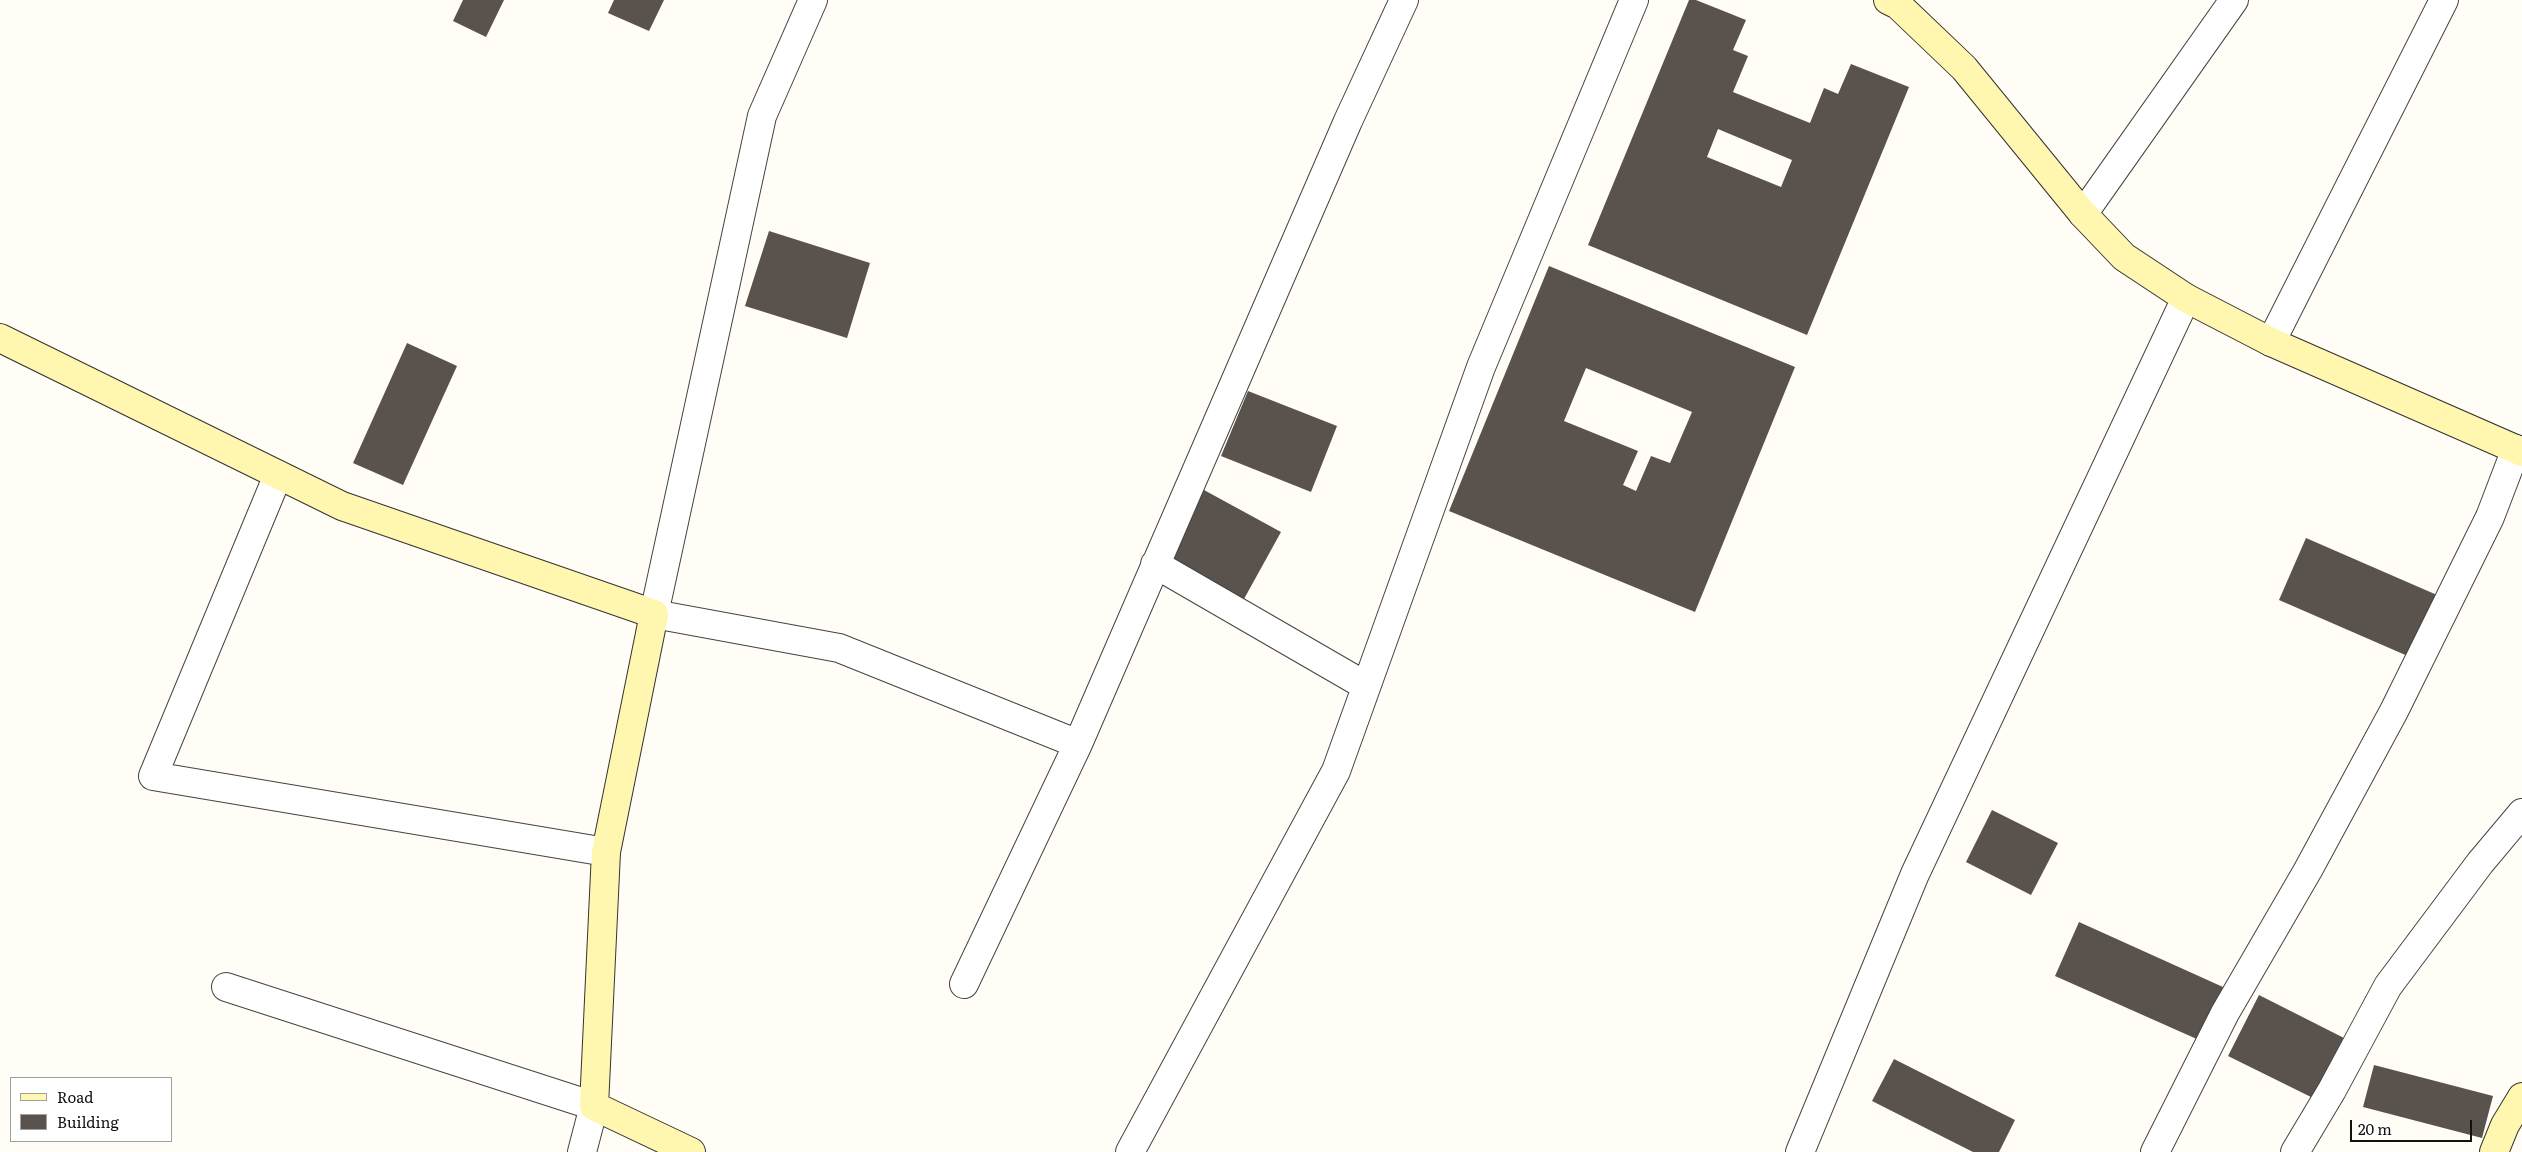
<!DOCTYPE html>
<style>
body{margin:0}
#map{position:relative;width:2522px;height:1152px;overflow:hidden;background:#fffdf5;font-family:Literata,serif}
canvas{display:block}
.legend{position:absolute;left:10px;top:1077px;width:162px;height:65px;box-sizing:border-box;background:#fff;border:1px solid #a0a0a0;margin:0;padding:6px 9px;list-style:none;font-size:15px;color:#111}
.legend li{display:flex;align-items:center;gap:10px;height:25px}
.legend b{width:25px;border:1px solid #a0a0a0}
.scale{position:absolute;left:2350px;top:1120px;width:122px;height:22px;box-sizing:border-box;border:2px solid #111;border-top:0;padding-left:6px;font-size:15px;line-height:18px;white-space:nowrap;color:#111;-webkit-text-stroke:4px #fff;paint-order:stroke}
</style>
<div id="map">
<canvas width="2522" height="1152"></canvas>
<ul class="legend">
<li><b style="height:6px;background:#fff6b0"></b>Road</li>
<li><b style="height:14px;background:#5a524d"></b>Building</li>
</ul>
<div class="scale">20 m</div>
</div>
<script>
const c = document.querySelector('canvas').getContext('2d');
c.lineJoin = 'round';
function fill(path, color) { c.fillStyle = color; c.fill(path, 'evenodd'); }
const poly = rows => new Path2D(rows.map(r => 'M' + r).join(''));
function trace(path, color, width, dash) { c.strokeStyle = color; c.lineWidth = width; c.lineCap = dash ? 'butt' : 'round'; c.setLineDash(dash || []); c.stroke(path); }
const building = poly([
 [463,0,504,0,486,37,453,21],
 [614,0,664,0,649,31,608,13],
 [1689,0,1696,0,1746,20,1733,50,1748,56,1733,92,1810,123,1824,88,1838,94,1851,64,1909,87,1807,335,1588,245],
 [1718,129,1792,160,1781,187,1707,157],
 [769,231,870,263,847,338,745,306],
 [1549,266,1795,367,1695,612,1449,511],
 [1586,368,1692,412,1670,463,1651,456,1636,491,1623,485,1638,451,1564,421],
 [407,343,457,366,403,485,353,463],
 [1248,391,1337,426,1311,492,1221,456],
 [1204,490,1281,532,1244,599,1167,558],
 [2306,538,2437,595,2410,657,2279,600],
 [1992,810,2058,843,2031,895,1966,862],
 [2079,922,2223,987,2199,1040,2055,976],
 [2259,995,2344,1038,2313,1098,2228,1056],
 [1894,1059,2015,1120,1999,1152,1973,1152,1872,1101],
 [2374,1065,2493,1096,2482,1138,2363,1107]
]);
const street = poly([
 [813,0,762,116,654,614,839,648,1078,744],
 [2083,214,2234,0],
 [2271,342,2444,0],
 [278,475,153,776,606,852],
 [1155,564,1366,686],
 [964,984,1078,744,1348,121,1404,0],
 [226,987,594,1106,582,1152],
 [1130,1152,1336,771,1481,367,1634,0],
 [1800,1152,1915,874,2186,298],
 [2155,1152,2225,1013,2308,870,2394,711,2490,517,2516,449],
 [2295,1152,2332,1090,2388,986,2480,863,2522,813]
]);
const secondary = poly([
 [1888,0,1898,5,1964,68,2083,214,2124,257,2186,298,2271,342,2522,452],
 [0,338,342,506,654,614,606,852,594,1106,691,1152],
 [2494,1152,2505,1125,2522,1097]
]);
fill(building, '#5a524d');
trace(street, '#444', 30);
trace(secondary, '#333', 30);
trace(street, '#fff', 28);
trace(secondary, '#fff6b0', 28);
</script>
